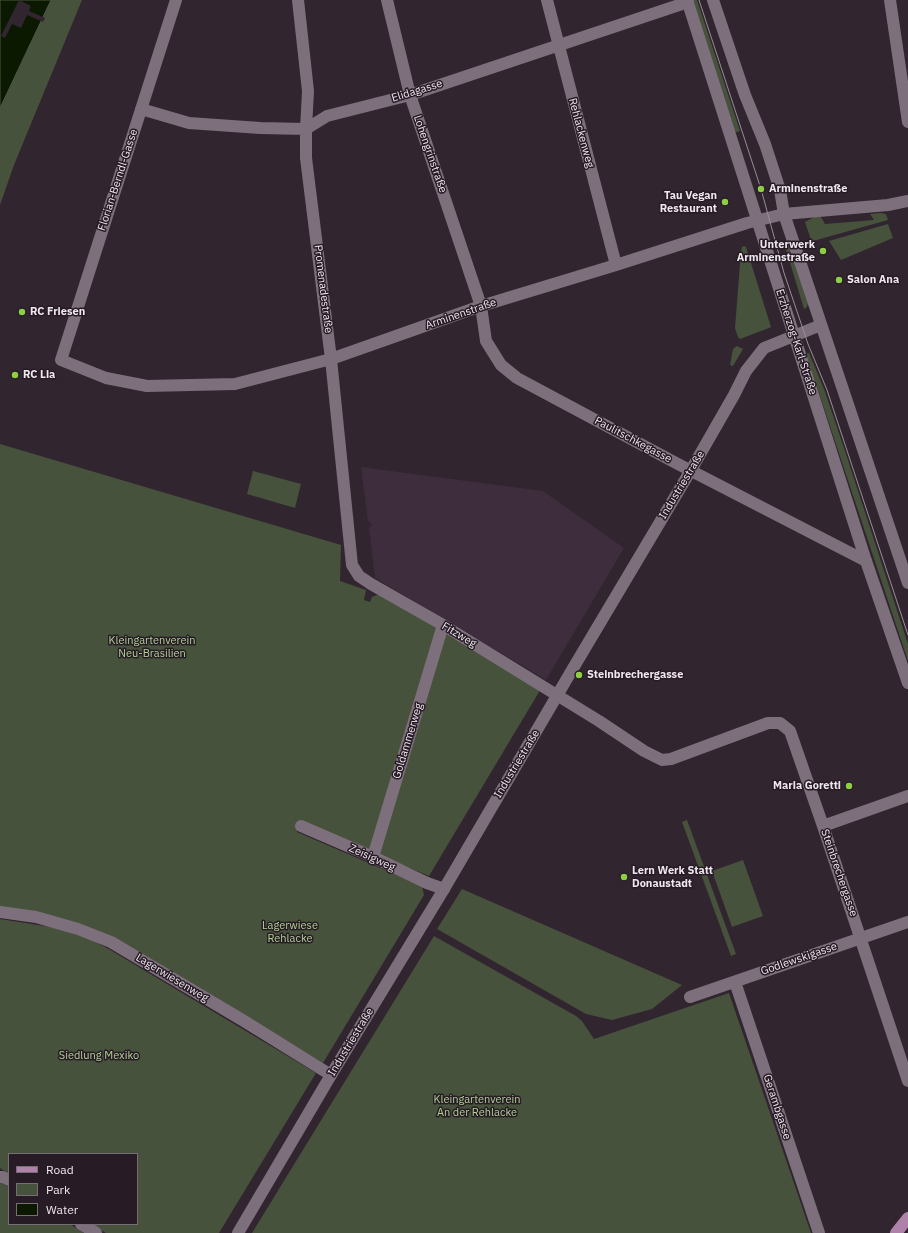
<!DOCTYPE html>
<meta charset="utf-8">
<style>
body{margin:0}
#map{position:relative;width:908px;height:1233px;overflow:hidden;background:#31252f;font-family:"IBM Plex Sans",sans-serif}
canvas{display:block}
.legend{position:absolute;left:8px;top:1153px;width:130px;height:72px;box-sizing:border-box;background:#271b26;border:1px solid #776d76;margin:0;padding:5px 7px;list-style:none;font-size:12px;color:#efe7ee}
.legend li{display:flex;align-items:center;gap:8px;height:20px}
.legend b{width:20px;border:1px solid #776d76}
</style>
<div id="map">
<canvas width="908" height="1233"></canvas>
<ul class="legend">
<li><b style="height:5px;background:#af82aa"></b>Road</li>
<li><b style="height:11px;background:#46523c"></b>Park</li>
<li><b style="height:11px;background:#0a1900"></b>Water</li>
</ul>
</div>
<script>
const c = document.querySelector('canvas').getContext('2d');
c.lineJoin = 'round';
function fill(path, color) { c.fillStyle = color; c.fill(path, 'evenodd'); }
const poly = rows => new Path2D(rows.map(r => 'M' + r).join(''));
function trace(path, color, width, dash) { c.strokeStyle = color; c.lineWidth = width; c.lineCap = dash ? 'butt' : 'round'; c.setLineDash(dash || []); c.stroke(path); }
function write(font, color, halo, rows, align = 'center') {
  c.font = font + ' "IBM Plex Sans",sans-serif'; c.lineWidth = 3; c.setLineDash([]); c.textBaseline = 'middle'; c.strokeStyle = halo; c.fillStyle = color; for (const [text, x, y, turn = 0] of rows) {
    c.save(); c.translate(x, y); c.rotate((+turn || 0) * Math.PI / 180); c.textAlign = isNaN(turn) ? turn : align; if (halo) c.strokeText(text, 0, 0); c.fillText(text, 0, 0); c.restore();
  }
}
const built = poly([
 [361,467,543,491,624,548,546,680,375,578,369,528,372,526,371,523,368,521]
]);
const green = poly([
 [51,0,82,0,14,165,0,205,0,108],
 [691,0,697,0,740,131,734,133],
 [880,213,886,214,888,220,813,241,811,240,805,222,814,217,821,217,825,224,874,220,870,214],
 [888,224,893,238,841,260,829,241],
 [787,242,808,303,807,307,804,309,784,243],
 [744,246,746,247,771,327,769,328,740,339,738,337,735,328,741,251,742,247],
 [737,346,743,349,733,366,730,365,733,349],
 [809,353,824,389,843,445,908,644,908,661,806,354],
 [0,444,341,545,340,581,366,590,364,600,370,602,372,597,379,594,538,688,539,692,429,876,382,856,298,827,297,832,422,886,424,895,323,1063,149,959,0,909],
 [253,471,301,484,295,508,247,494],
 [687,820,736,954,731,956,682,822],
 [743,860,763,916,732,927,712,871],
 [462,889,682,985,652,1009,612,1020,586,1014,437,929],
 [0,919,57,928,82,935,107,948,316,1073,219,1233,106,1233,91,1224,137,1224,137,1154,9,1154,9,1174,0,1168],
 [434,936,576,1016,582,1021,594,1039,729,993,811,1233,252,1233],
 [0,1182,9,1187,9,1224,70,1224,84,1233,0,1233]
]);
const water = poly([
 [0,0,51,0,0,108,0,0]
]);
const pier = poly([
 [19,0,31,6,29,11,45,18,43,22,27,15,21,28,12,24,5,38,1,36]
]);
const street = poly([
 [176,0,61,360,106,378,147,386,235,384,331,359,481,306,616,265,747,223,784,214,888,205,908,201],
 [298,0,308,91,306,129,306,158,331,359,352,565,359,576,371,584,443,625,599,721,644,751,662,760,671,759,768,723,780,723,790,731,823,826,908,1081],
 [387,0,410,95,481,306,486,341,501,365,517,378,676,463,866,561],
 [547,0,616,265],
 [890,0,908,122],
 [141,109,189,123,260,128,306,129,327,116,410,95,688,2],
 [301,826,373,857,427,883,444,889],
 [823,826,908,796],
 [373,857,443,625],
 [0,912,36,917,78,929,111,942,244,1021,331,1075],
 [735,982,819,1233],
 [690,997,908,922],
 [0,1177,3,1177,9,1180],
 [81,1224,96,1233]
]);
const secondary = poly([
 [687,0,866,561,908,683],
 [713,0,745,95,765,144,780,190,784,214,908,583],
 [238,1233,331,1075,444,889,572,670,691,470,734,395,746,371,764,348,821,325]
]);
const primary = poly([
 [896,1233,908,1218]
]);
const tram = poly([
 [699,0,761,189,784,273,808,344,827,390,908,635]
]);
const markers = [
 [761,189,4,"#8dce44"],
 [725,202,4,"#8dce44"],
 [823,251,4,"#8dce44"],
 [839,280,4,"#8dce44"],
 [22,312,4,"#8dce44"],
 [15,375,4,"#8dce44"],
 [579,675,4,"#8dce44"],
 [849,786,4,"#8dce44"],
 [624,877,4,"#8dce44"]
];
const streetNames = [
 ["Elidagasse",417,91,-17],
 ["Rehlackenweg",581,133,75],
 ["Lohengrinstraße",430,154,71],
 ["Florian-Berndl-Gasse",118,180,-72],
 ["Promenadestraße",323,289,83],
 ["Arminenstraße",461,314,-19],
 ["Erzherzog-Karl-Straße",796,342,72],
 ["Paulitschkegasse",633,440,28],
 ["Industriestraße",682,485,-59],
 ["Fitzweg",459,635,31],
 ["Goldammerweg",408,741,-73],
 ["Industriestraße",517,764,-59],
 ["Zeisigweg",372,858,25],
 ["Steinbrechergasse",839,873,71],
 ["Godlewskigasse",799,959,-19],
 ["Lagerwiesenweg",172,978,31],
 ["Industriestraße",351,1042,-59],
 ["Gerambgasse",777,1107,72]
];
const poiNames = [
 ["Arminenstraße",769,189],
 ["Tau Vegan",717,196,"right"],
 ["Restaurant",717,209,"right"],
 ["Unterwerk",815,245,"right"],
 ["Arminenstraße",815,258,"right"],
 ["Salon Ana",847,280],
 ["RC Friesen",30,312],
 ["RC Lia",23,375],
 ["Steinbrechergasse",587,675],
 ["Maria Goretti",841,786,"right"],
 ["Lern Werk Statt",632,871],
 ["Donaustadt",632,884]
];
const parkNames = [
 ["Kleingartenverein",152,641],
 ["Neu-Brasilien",152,654],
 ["Lagerwiese",290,926],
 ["Rehlacke",290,939],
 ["Siedlung Mexiko",99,1056],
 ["Kleingartenverein",477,1100],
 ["An der Rehlacke",477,1113]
];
fill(built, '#3e2d3c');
fill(green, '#46523c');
fill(water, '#0a1900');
trace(water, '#4f5747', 1);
fill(pier, '#31252f');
trace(street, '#7e6f7c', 12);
trace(secondary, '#7e6f7c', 12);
trace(primary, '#af82aa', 12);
trace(tram, '#988e97', 1);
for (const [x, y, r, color] of markers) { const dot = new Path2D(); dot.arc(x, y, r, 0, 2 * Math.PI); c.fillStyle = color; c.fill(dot); trace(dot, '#271b26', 1.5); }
write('11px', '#efe7ee', '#271b26', streetNames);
write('bold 11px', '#efe7ee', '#271b26', poiNames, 'left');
write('11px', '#b1d394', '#271b26', parkNames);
</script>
